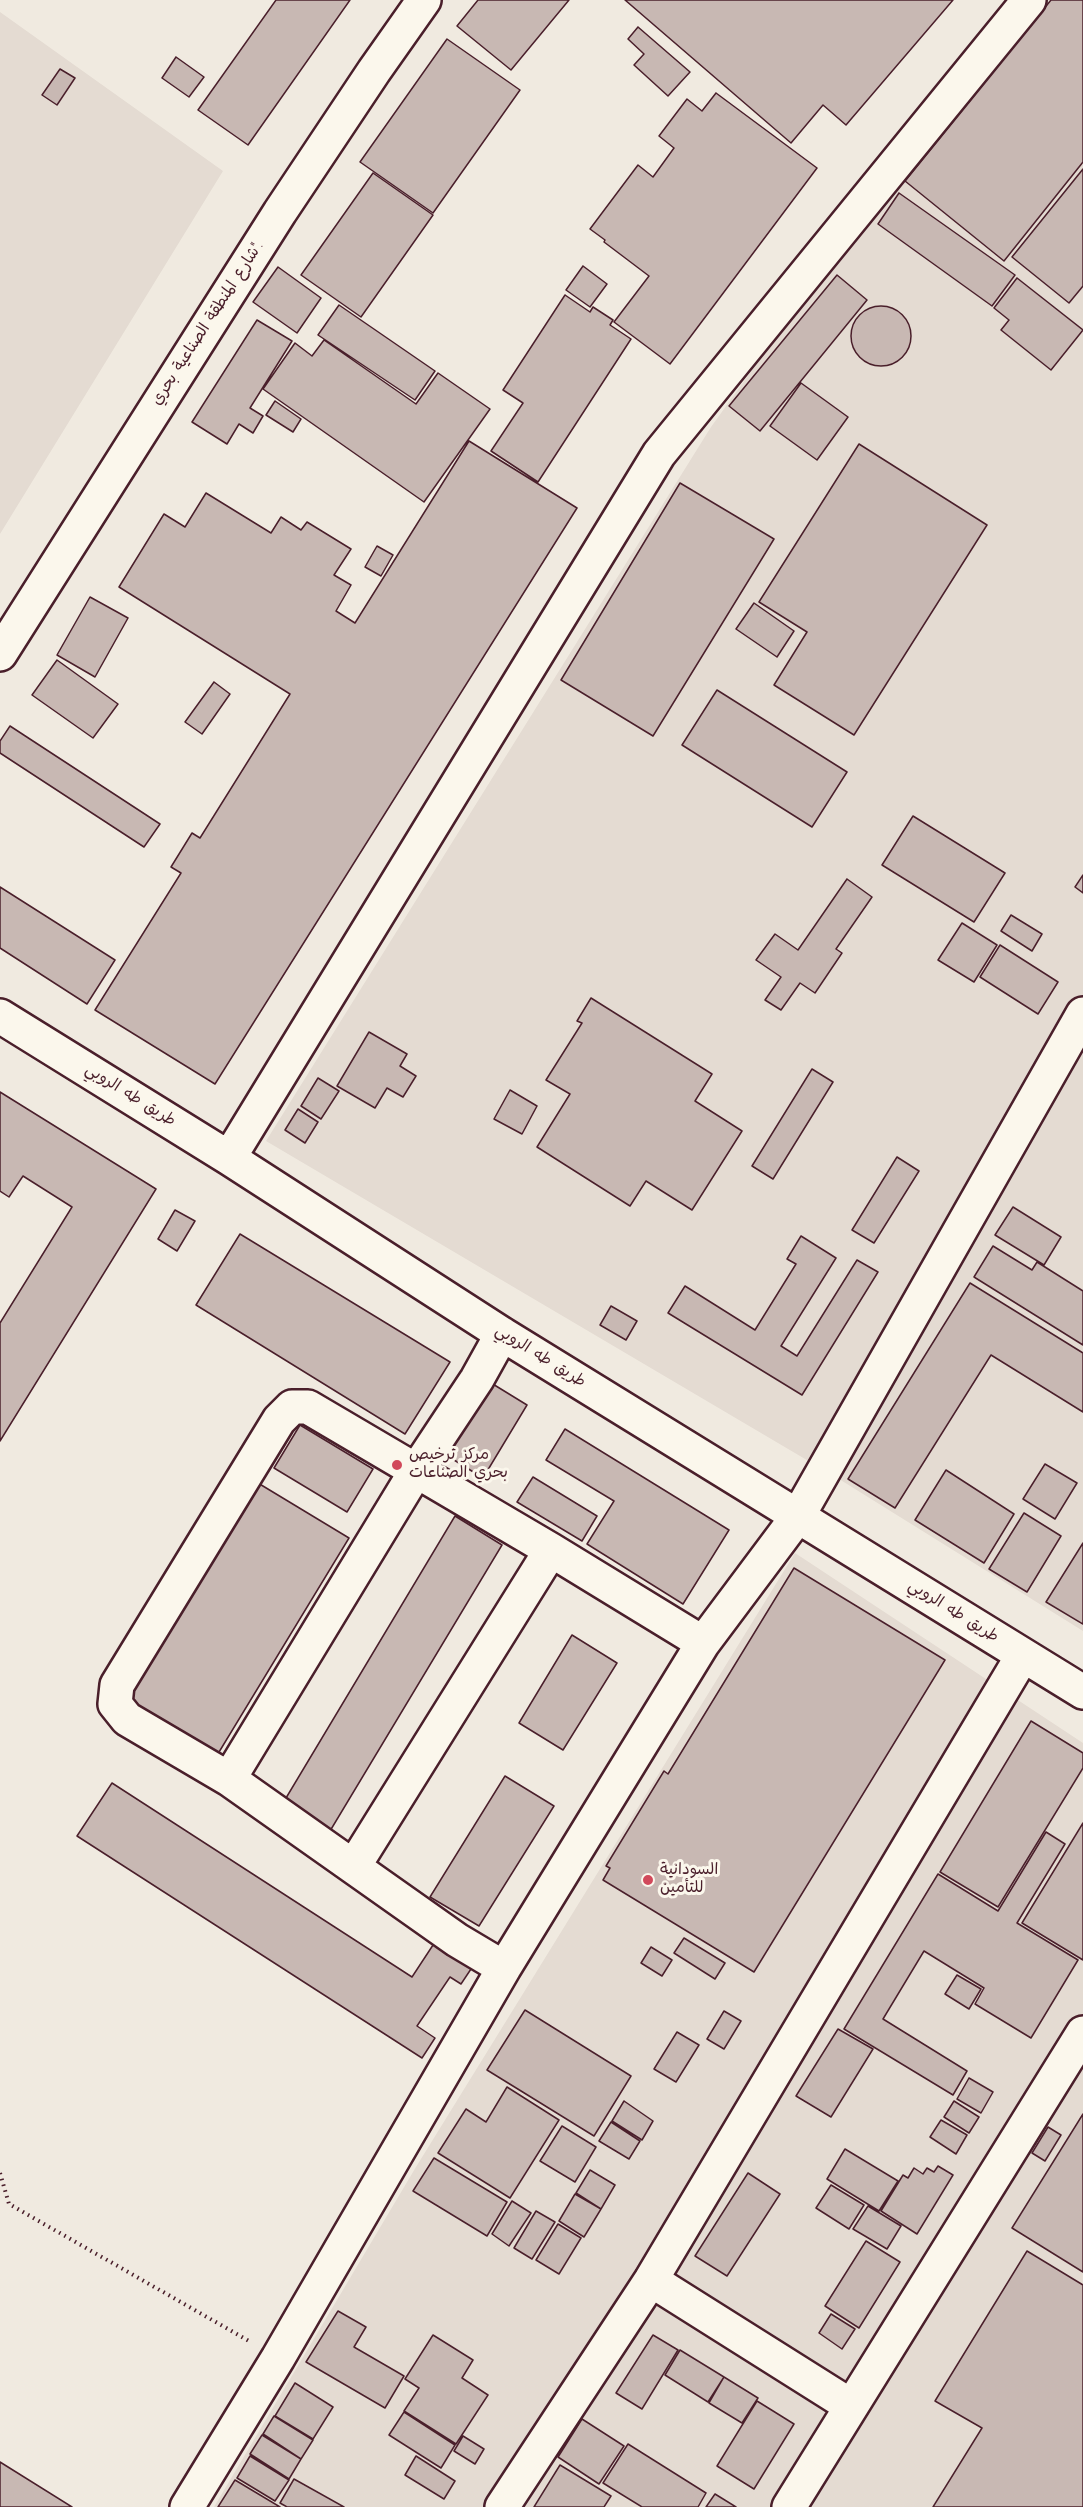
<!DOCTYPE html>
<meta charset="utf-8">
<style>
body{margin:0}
canvas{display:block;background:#f0eae0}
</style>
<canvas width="1083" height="2507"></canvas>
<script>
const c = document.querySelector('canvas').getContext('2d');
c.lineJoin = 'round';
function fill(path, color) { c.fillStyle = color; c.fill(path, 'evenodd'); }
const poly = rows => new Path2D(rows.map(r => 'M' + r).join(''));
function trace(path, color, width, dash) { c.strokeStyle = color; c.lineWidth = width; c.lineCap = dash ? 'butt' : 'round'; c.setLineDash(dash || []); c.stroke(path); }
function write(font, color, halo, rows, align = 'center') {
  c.font = font + ' "Architects Daughter","Playpen Sans Arabic",sans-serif'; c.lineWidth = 6; c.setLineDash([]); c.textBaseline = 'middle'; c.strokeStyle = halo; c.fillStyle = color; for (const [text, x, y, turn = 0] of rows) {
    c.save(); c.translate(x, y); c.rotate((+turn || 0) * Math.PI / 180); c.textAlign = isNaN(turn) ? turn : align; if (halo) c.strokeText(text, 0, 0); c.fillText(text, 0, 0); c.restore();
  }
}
const built = poly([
 [1027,0,1083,0,1083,1631,839,1479,266,1141,711,427,901,163],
 [0,12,223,171,0,534],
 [795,1553,1083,1743,1083,2507,214,2507,416,2167]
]);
const building = poly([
 [276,0,350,0,248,145,198,110,276,0],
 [478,0,569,0,511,70,457,26,478,0],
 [625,0,953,0,846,125,823,105,791,143,625,0],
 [1051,0,1083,0,1083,162,1004,261,905,181,1051,0],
 [638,27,690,72,668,96,634,65,644,54,628,39,638,27],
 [447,39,520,90,433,213,360,162,447,39],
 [176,57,204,77,189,97,162,78,176,57],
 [60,69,75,78,57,105,42,95,60,69],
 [716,93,817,168,670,364,614,322,649,276,604,242,605,240,590,229,638,165,653,177,674,148,659,136,687,99,702,111,716,93],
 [1083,169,1083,286,1069,303,1012,257,1083,169],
 [373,173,433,215,361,317,301,275,373,173],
 [899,193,1015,275,992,306,878,224,899,193],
 [583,266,607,284,590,307,566,290,583,266],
 [278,267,321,298,297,333,253,302,278,267],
 [837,275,867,300,760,431,729,406,837,275],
 [1017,278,1083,330,1051,370,1001,330,1009,320,994,308,1017,278],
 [565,295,590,312,593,307,613,320,610,325,631,339,538,482,491,451,523,403,503,390,565,295],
 [339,305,435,371,415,400,318,335,339,305],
 '851 336a30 30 0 1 1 60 0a30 30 0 1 1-60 0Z',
 [257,320,292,341,250,408,263,416,253,433,239,424,227,444,192,422,257,320],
 [324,340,416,404,438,373,490,409,424,502,263,389,295,343,312,356,324,340],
 [801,383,848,417,817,460,770,426,801,383],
 [275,401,301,419,293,432,266,415,275,401],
 [469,441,577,508,215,1084,95,1010,181,873,171,867,192,833,200,838,290,694,119,587,164,514,185,527,206,493,271,533,281,517,301,530,307,522,351,549,334,575,351,585,336,611,355,623,469,441],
 [859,444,987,525,854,735,774,685,807,632,759,602,859,444],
 [680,483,774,539,653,736,561,680,680,483],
 [377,546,393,555,381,576,365,567,377,546],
 [90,597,128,618,95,677,57,655,90,597],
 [754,603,794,631,777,657,736,629,754,603],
 [57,660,118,704,93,738,32,695,57,660],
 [214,682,230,694,202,734,185,722,214,682],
 [717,690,847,772,812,827,682,745,717,690],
 [10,726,160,824,144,847,0,753,0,741,10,726],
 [913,816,1005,873,974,922,882,865,913,816],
 [1083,875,1083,893,1075,887,1083,875],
 [847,879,872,897,836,949,842,953,815,993,800,983,781,1010,765,1000,781,977,756,960,775,934,798,950,847,879],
 [0,887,115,960,87,1004,0,948,0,887],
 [1011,915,1042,934,1032,951,1001,931,1011,915],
 [962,923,997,945,974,982,938,960,962,923],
 [1000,945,1058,982,1038,1014,980,977,1000,945],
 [591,998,712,1074,695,1101,742,1131,692,1210,646,1181,630,1206,537,1147,570,1094,546,1080,582,1023,577,1021,591,998],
 [369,1032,407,1054,400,1066,416,1076,403,1097,387,1088,375,1108,337,1086,369,1032],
 [812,1069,833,1082,773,1179,752,1166,812,1069],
 [318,1078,339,1091,321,1119,301,1106,318,1078],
 [510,1090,537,1106,522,1134,494,1119,510,1090],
 [0,1092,156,1189,0,1441,0,1323,72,1207,23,1176,9,1197,0,1191,0,1092],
 [298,1109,318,1122,305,1143,285,1130,298,1109],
 [897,1157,919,1171,874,1243,852,1230,897,1157],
 [1013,1207,1061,1237,1044,1265,995,1235,1013,1207],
 [175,1210,195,1221,177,1251,158,1239,175,1210],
 [240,1234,450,1362,405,1434,196,1305,240,1234],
 [801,1236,836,1258,781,1346,797,1356,857,1260,878,1272,802,1395,668,1313,685,1286,755,1330,796,1264,787,1259,801,1236],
 [993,1246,1032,1270,1037,1262,1083,1291,1083,1345,974,1277,993,1246],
 [970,1283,1083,1353,1083,1412,991,1355,895,1508,848,1479,970,1283],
 [611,1306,637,1321,626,1340,600,1325,611,1306],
 [483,1378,527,1405,483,1478,438,1450,483,1378],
 [300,1425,373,1469,347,1512,274,1468,300,1425],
 [565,1429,729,1530,683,1604,587,1544,614,1501,546,1460,565,1429],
 [1045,1464,1077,1483,1055,1519,1023,1499,1045,1464],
 [946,1470,1014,1514,984,1563,915,1520,946,1470],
 [533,1477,597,1516,582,1541,517,1502,533,1477],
 [253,1480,349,1538,216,1757,120,1699,253,1480],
 [1024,1513,1061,1536,1027,1592,989,1569,1024,1513],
 [455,1516,502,1545,330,1831,283,1803,455,1516],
 [1083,1543,1083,1624,1046,1602,1083,1543],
 [794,1568,945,1660,754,1972,603,1880,610,1868,606,1866,664,1771,668,1774,794,1568],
 [572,1635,617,1663,563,1750,519,1723,572,1635],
 [1031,1721,1083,1753,1083,1768,998,1907,940,1872,1031,1721],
 [505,1776,554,1806,479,1926,430,1897,505,1776],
 [112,1783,412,1977,435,1942,473,1966,461,1984,450,1977,417,2026,435,2038,422,2058,77,1836,112,1783],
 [1083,1823,1083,1960,1022,1923,1083,1823],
 [1046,1832,1065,1844,1017,1923,1078,1960,1031,2038,975,2004,984,1988,924,1951,883,2019,967,2071,953,2095,844,2029,938,1874,998,1911,1046,1832],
 [684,1938,725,1963,715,1979,674,1953,684,1938],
 [651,1947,672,1960,662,1976,641,1963,651,1947],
 [957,1975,981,1989,969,2009,945,1994,957,1975],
 [525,2010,631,2076,594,2136,487,2070,525,2010],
 [724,2011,741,2021,724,2049,707,2039,724,2011],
 [838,2029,873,2049,831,2117,796,2096,838,2029],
 [677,2032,699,2045,676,2082,654,2069,677,2032],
 [969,2078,993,2092,981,2113,957,2099,969,2078],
 [507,2087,559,2120,510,2198,438,2153,466,2109,486,2122,507,2087],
 [624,2101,653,2121,642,2140,612,2121,624,2101],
 [954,2101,979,2117,969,2133,944,2117,954,2101],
 [1083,2114,1083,2272,1012,2228,1083,2114],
 [941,2120,967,2135,956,2154,930,2137,941,2120],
 [611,2122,640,2141,629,2159,599,2141,611,2122],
 [562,2126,596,2147,575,2182,540,2161,562,2126],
 [1048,2127,1061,2135,1045,2161,1032,2153,1048,2127],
 [845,2149,898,2181,879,2211,827,2179,845,2149],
 [434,2158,507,2202,487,2236,413,2191,434,2158],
 [938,2166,953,2175,917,2234,881,2211,903,2175,908,2178,914,2168,923,2174,927,2168,934,2172,938,2166],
 [590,2170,615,2185,601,2209,576,2193,590,2170],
 [748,2173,780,2194,727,2276,695,2256,748,2173],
 [831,2185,864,2205,849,2229,816,2208,831,2185],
 [575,2194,601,2209,584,2237,559,2221,575,2194],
 [512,2201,531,2213,509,2246,492,2234,512,2201],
 [868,2206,901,2226,887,2249,853,2229,868,2206],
 [536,2211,555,2222,532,2259,514,2248,536,2211],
 [558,2224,581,2238,559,2274,536,2260,558,2224],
 [866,2241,900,2262,859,2328,825,2306,866,2241],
 [1027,2251,1083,2285,1083,2507,933,2507,982,2428,935,2401,1027,2251],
 [338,2311,366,2327,354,2347,404,2376,385,2408,306,2362,338,2311],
 [831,2314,855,2329,842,2349,819,2333,831,2314],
 [433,2335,473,2360,462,2378,488,2395,456,2444,404,2411,419,2388,405,2379,433,2335],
 [653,2335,678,2350,642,2409,616,2393,653,2335],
 [680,2350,724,2377,708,2402,665,2375,680,2350],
 [724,2377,758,2398,742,2423,709,2403,724,2377],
 [295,2383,333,2407,313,2439,275,2416,295,2383],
 [757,2401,794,2424,754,2489,717,2466,757,2401],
 [404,2412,455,2445,441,2468,389,2435,404,2412],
 [274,2416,313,2440,301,2459,263,2434,274,2416],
 [582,2419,624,2446,599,2484,558,2457,582,2419],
 [262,2435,301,2459,289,2479,250,2454,262,2435],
 [463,2436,484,2449,475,2464,454,2451,463,2436],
 [628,2444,706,2493,698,2507,642,2507,603,2483,628,2444],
 [250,2456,289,2480,275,2501,237,2478,250,2456],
 [416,2456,455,2481,444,2499,405,2475,416,2456],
 [0,2462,72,2507,0,2507,0,2462],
 [560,2465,611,2496,604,2507,534,2507,560,2465],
 [294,2479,344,2507,287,2507,280,2503,294,2479],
 [235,2480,280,2507,218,2507,235,2480],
 [715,2494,736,2507,706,2507,715,2494]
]);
const path = poly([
 [0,2173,9,2204,249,2341]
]);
const minor = poly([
 [0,654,280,212,374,71,424,0],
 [0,1016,229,1158,502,1334,1083,1692],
 [229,1158,659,454,1029,0],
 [229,1779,416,1471,477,1379,502,1334],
 [354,1866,551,1550],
 [504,1968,457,1940,229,1779,127,1719,115,1704,117,1685,279,1420,292,1407,308,1407,551,1550,703,1643],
 [651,2280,851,2406],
 [187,2507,278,2358,504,1968,703,1643,798,1516,1083,1014],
 [502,2507,651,2280,1023,1655],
 [789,2507,1083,2033]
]);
const markers = [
 [397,1465,6,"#d1495b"],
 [648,1880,6,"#d1495b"]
];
const streetNames = [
 ["شارع المنطقة الصناعية بحري\".",208,324,-57],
 ["طريق طه الروبي",130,1096,32],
 ["طريق طه الروبي",540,1357,32],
 ["طريق طه الروبي",953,1612,32]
];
const poiNames = [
 ["مركز ترخيص",409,1456],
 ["بحري الصناعات",409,1474],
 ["السودانية",660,1871],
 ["للتأمين",660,1889]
];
fill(built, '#e4dbd2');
fill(building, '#c8b8b3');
trace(building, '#4a1f2b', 1.5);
trace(minor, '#4a1f2b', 38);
trace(path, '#4a1f2b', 4, [1.5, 4.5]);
trace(minor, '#fbf7ec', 33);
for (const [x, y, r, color] of markers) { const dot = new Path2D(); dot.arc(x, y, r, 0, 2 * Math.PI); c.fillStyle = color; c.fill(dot); trace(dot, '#fbf7ec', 2); }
write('16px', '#4a1f2b', '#fbf7ec', streetNames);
write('16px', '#4a1f2b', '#fbf7ec', poiNames, 'left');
</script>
